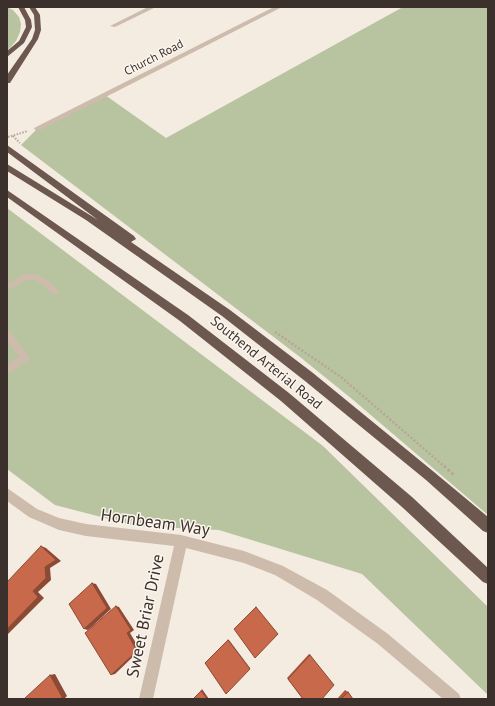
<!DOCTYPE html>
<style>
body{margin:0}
#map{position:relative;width:495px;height:706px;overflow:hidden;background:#f4ebe1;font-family:"PT Sans",sans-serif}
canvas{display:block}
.frame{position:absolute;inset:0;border:8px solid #3b302b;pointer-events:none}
</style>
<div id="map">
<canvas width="495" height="706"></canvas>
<div class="frame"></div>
</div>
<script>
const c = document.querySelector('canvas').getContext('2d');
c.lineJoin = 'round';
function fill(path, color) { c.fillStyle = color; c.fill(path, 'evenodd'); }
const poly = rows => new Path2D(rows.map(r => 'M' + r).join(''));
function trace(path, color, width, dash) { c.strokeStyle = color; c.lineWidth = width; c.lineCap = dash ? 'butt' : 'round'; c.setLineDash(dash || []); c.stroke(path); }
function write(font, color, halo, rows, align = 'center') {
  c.font = font + ' "PT Sans",sans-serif'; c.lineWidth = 3; c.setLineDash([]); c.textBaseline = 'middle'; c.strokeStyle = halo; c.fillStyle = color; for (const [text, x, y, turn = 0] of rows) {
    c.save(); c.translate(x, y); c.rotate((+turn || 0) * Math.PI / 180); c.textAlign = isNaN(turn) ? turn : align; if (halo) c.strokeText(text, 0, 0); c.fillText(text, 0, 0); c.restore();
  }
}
const green = poly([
 [7,7,13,10,19,17,21,24,20,32,16,41,7,51],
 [403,7,488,7,488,515,352,399,300,357,21,145,38,128,105,95,166,138],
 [7,208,323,446,488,607,488,695,362,574,219,530,136,526,55,505,7,469]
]);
const pathFar2 = poly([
 [13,136,20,143],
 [8,137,28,131]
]);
const pathFar1 = poly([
 [275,332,341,377,445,467]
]);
const path = poly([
 [444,466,454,475]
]);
const service = poly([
 [25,274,35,274,48,280,58,290,59,292,58,294,52,294,42,284,34,280,26,280,7,291,7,284,25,274],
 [7,330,10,331,30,358,28,361,7,374,7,365,19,357,7,341,7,330]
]);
const minor = poly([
 [148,7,156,7,115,27,110,26,148,7],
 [274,7,282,7,41,130,35,130,34,128,274,7],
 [7,488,37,509,59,518,86,524,181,535,244,551,283,566,327,590,388,634,459,694,461,699,443,699,378,644,317,600,275,575,244,563,186,548,153,699,139,699,174,546,86,536,59,530,29,517,7,501,7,488]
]);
const trunk = poly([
 [18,7,24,7,31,20,32,27,24,43,7,57,7,51,19,41,26,27,25,20,18,7],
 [29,7,35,7,40,15,41,30,38,39,10,83,7,83,7,75,32,39,35,30,34,15,29,7],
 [7,145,134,236,136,239,131,242,230,310,313,373,434,472,488,517,488,533,483,531,426,480,305,381,222,316,86,220,7,171,7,164,98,220,7,152,7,145],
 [7,190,188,315,289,393,412,497,488,568,488,584,483,582,402,507,281,401,180,321,7,197,7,190]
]);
const wall = poly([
 [309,654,310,655,303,699,287,678],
 [345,690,348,692,353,699,337,699]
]);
const shadedWall = poly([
 [41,546,46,548,61,561,50,568,51,580,38,592,44,598,7,635,7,629,33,591,45,567],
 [92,583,96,584,111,609,88,630,84,629],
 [116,606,119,607,134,630,130,633,140,650,115,674,111,675],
 [228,640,229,640,250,668,250,669],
 [55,674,67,696,64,699,61,699,50,675],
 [202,689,209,699,207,699,201,691]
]);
const building = poly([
 [41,546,56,560,45,567,46,578,33,591,38,597,7,629,7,582,41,546],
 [92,583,107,608,84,629,69,604,92,583],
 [116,606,131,630,127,633,137,651,111,675,85,633,116,606],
 [256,607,278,634,255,658,234,629,256,607],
 [228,640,250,669,226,694,205,663,228,640],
 [310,655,334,685,322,699,303,699,288,679,310,655],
 [50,675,62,697,61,699,24,699,50,675],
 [201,691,207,699,193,699,201,691],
 [348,692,353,699,341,699,348,692]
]);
const farStreetnames = [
 ["Church Road",154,58,-27]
];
const streetNames = [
 ["Southend Arterial Road",266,363,39]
];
const nearStreetnames = [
 ["Hornbeam Way",155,523,8],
 ["Sweet Briar Drive",146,616,-78]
];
fill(green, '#b8c4a0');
trace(pathFar2, '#b9a596', 2, [1.5, 1.5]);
trace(pathFar1, '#b9a596', 2.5, [2, 2]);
trace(path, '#b9a596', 3, [2.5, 2.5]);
fill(service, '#cdbbac');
fill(minor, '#cdbbac');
fill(trunk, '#6c584f');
fill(wall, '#ac5a40');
fill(shadedWall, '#8c4a34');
fill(building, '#c8694b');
trace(building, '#8c4a34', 1);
write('12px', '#3b302b', '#fbf5ee', farStreetnames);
write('14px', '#3b302b', '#fbf5ee', streetNames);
write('17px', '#3b302b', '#fbf5ee', nearStreetnames);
</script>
